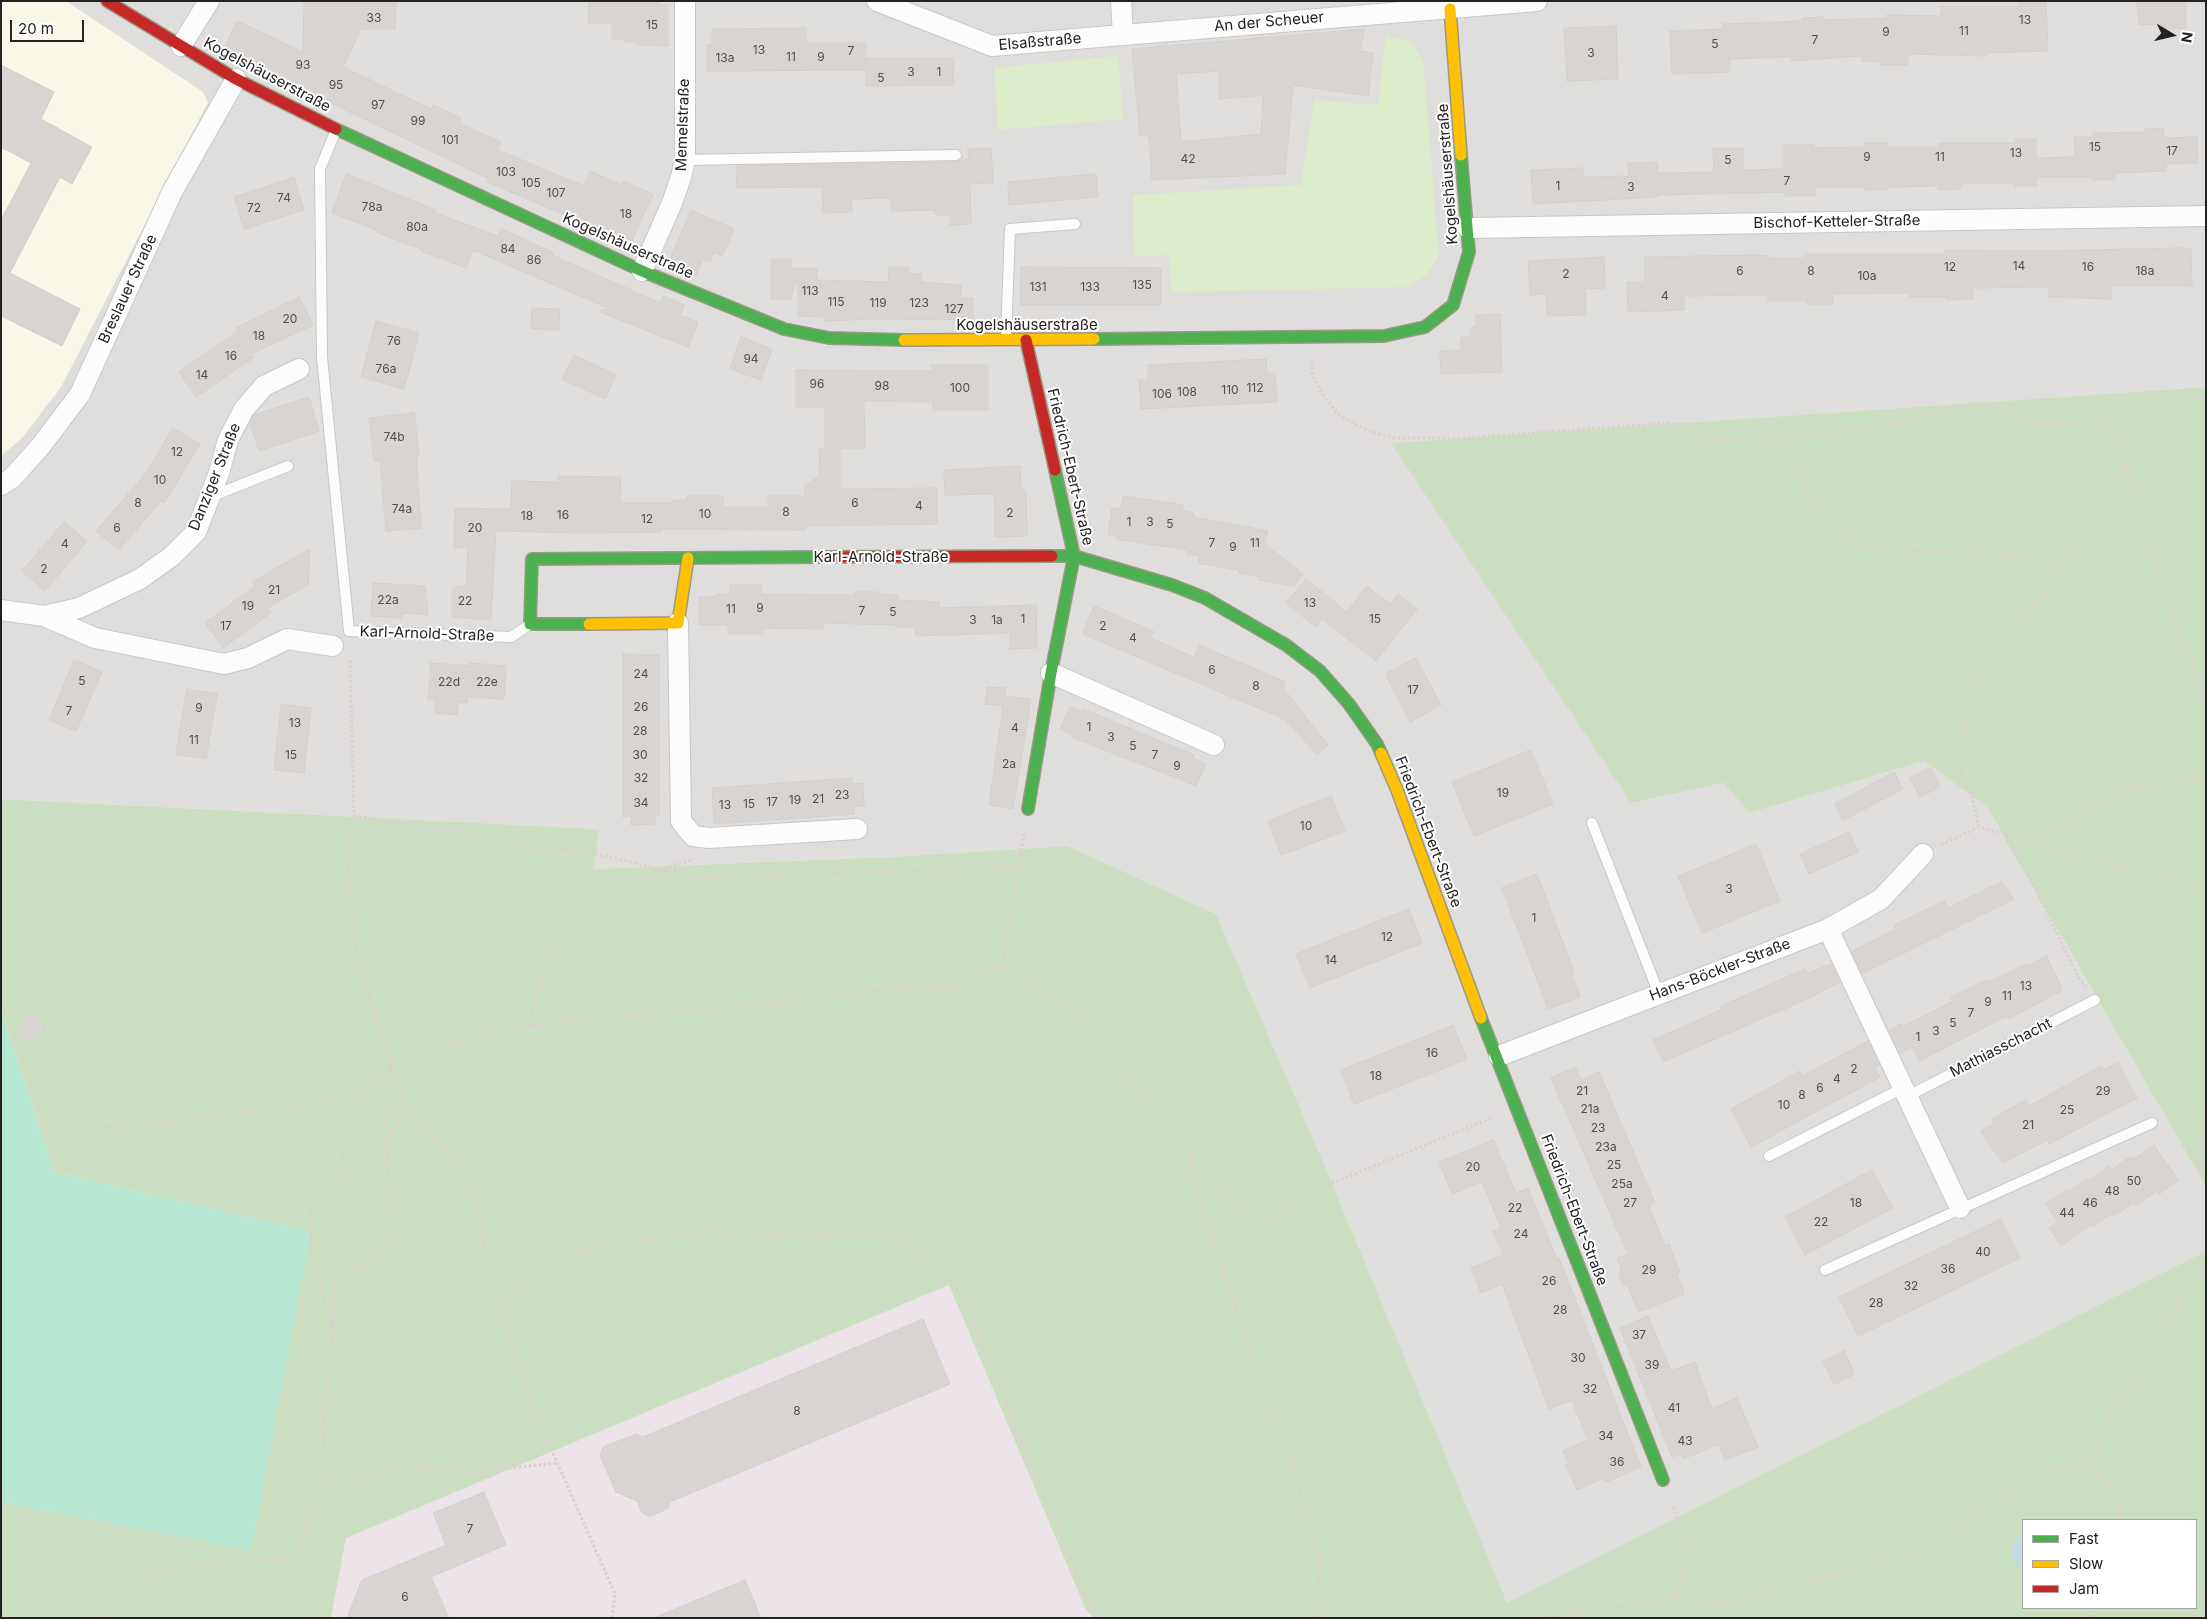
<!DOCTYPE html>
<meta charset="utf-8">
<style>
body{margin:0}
#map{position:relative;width:2207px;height:1619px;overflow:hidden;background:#f0eeeb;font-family:Inter,sans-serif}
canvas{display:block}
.frame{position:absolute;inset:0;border:2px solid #222;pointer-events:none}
.legend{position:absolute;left:2022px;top:1519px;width:175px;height:90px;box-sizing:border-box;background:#fff;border:1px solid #a7a7a7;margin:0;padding:6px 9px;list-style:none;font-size:15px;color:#222}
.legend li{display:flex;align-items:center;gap:10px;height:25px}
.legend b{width:25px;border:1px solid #a7a7a7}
.north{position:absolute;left:2147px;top:10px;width:50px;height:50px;-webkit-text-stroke:4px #fff;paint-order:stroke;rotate:99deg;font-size:14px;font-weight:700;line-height:20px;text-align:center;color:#222}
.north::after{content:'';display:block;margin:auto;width:18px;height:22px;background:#222;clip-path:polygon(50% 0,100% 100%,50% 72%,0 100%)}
.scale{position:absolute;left:10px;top:20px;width:74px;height:22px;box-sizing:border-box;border:2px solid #222;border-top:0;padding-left:6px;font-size:15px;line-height:18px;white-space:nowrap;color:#222;-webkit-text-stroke:4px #fff;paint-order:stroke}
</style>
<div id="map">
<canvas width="2207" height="1619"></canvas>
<div class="frame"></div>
<ul class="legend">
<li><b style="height:6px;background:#4caf50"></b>Fast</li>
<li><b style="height:6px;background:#ffc107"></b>Slow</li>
<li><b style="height:6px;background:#c62828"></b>Jam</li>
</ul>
<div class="north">N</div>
<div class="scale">20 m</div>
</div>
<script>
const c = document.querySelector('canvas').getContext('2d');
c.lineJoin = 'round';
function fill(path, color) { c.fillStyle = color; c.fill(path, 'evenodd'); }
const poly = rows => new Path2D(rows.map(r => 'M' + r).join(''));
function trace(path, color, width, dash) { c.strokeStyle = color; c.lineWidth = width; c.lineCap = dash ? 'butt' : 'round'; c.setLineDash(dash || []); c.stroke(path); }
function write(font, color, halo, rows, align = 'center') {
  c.font = font + ' Inter,sans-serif'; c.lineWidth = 4; c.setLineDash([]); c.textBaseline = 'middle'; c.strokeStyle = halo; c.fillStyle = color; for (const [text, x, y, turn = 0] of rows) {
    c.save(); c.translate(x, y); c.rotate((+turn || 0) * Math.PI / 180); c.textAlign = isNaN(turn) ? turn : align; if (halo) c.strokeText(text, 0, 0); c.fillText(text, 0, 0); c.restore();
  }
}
const residential = poly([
 [1,1,2206,1,2206,387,1392,443,1631,803,1723,783,1750,813,1924,761,1987,807,2206,1187,2206,1251,1507,1604,1318,1150,1216,914,1068,846,891,857,594,869,598,829,1,799]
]);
const industrial = poly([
 [949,1285,1086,1610,1094,1618,331,1618,346,1538]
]);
const education = poly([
 [1,1,66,1,203,92,208,102,61,387,22,438,1,456]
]);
const grass = poly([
 [1386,36,1411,41,1423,61,1439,256,1427,275,1409,287,1171,292,1169,255,1134,256,1133,195,1301,185,1314,100,1378,105],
 [1118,56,1123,119,998,130,994,68]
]);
const forest = poly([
 [2206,387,2206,1187,1987,807,1924,761,1750,813,1723,783,1631,803,1391,443],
 [1,799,599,829,594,869,891,857,1068,846,1216,914,1318,1150,1507,1603,2206,1251,2206,1618,1094,1618,1086,1610,949,1285,346,1538,331,1618,1,1618,1,1502,251,1550,310,1231,54,1172,1,1010],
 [2023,1520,2196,1520,2196,1608,2023,1608]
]);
const pitch = poly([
 [1,1010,54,1172,311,1231,251,1551,1,1502]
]);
const water = poly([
 [2023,1534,2023,1568,2017,1565,2011,1554,2014,1543]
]);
const building = poly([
 [304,1,396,1,395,29,361,29,343,67,431,109,433,105,461,118,459,123,501,142,498,150,584,186,590,171,622,185,623,181,653,194,629,247,599,233,601,230,487,182,489,179,223,51,237,21,303,52,304,1],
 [589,1,659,1,658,5,668,5,668,46,636,45,636,42,625,42,624,39,612,39,612,23,588,23,589,1],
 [2046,1,2048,51,1986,53,1986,56,1908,54,1908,65,1882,65,1882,62,1862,61,1862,56,1791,61,1791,57,1730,59,1730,72,1672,74,1670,31,1724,29,1723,24,1802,21,1802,18,1823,17,1823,20,1887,18,1887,15,1941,16,1941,6,2002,7,2019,6,2019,2,2046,1],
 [2137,1,2185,1,2186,28,2164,29,2161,24,2139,25,2137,1],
 [1616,26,1618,79,1567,81,1564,28,1616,26],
 [806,28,806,43,866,43,866,70,707,71,707,45,712,45,712,29,806,28],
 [1364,29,1360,51,1373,53,1368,96,1293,85,1285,174,1152,180,1149,136,1140,136,1132,49,1364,29],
 [1219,71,1219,99,1263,95,1261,134,1181,142,1176,74,1219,71],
 [866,58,954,58,953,85,866,86,866,58],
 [1,65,54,92,41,119,92,147,72,184,60,177,10,273,80,309,62,346,1,316,1,220,31,163,1,147,1,65],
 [2163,128,2164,138,2197,137,2198,163,2166,164,2166,171,2115,173,2115,180,2092,180,2092,177,2037,177,2037,186,2014,186,2014,183,1961,183,1961,189,1938,190,1938,186,1887,187,1887,190,1864,190,1864,187,1815,187,1815,196,1785,196,1785,192,1744,193,1658,195,1658,197,1533,204,1531,170,1583,168,1584,177,1629,176,1628,163,1657,162,1658,173,1714,172,1713,148,1743,148,1743,170,1784,169,1784,145,1814,145,1814,148,1865,147,1865,143,1887,143,1887,147,1939,147,1939,143,2015,143,2015,139,2036,139,2036,158,2075,157,2074,137,2093,137,2093,133,2145,132,2145,129,2163,128],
 [991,148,993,183,970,184,971,224,950,225,950,215,936,215,935,210,892,211,891,198,851,199,852,212,823,213,822,187,737,188,736,166,956,162,969,159,968,149,991,148],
 [346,174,436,210,435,213,498,236,501,229,553,252,552,255,660,303,663,296,684,305,680,315,698,322,688,347,600,312,601,310,612,310,473,250,466,268,421,251,421,249,376,232,377,230,332,213,346,174],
 [1096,174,1098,197,1009,205,1008,182,1096,174],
 [294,177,304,210,244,229,234,197,294,177],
 [691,210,734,229,722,256,714,253,710,262,703,259,696,276,674,267,676,262,670,259,691,210],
 [2181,248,2191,249,2192,286,2111,286,2111,299,2049,297,2049,287,1973,288,1973,299,1946,300,1946,297,1910,297,1909,293,1833,294,1833,304,1807,304,1807,301,1768,301,1768,295,1684,296,1684,310,1628,312,1627,282,1645,282,1645,257,1757,255,1768,256,1768,258,1805,258,1805,254,1945,254,1945,250,2038,251,2181,248],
 [1604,257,1605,288,1585,289,1586,315,1547,316,1546,294,1530,295,1528,261,1604,257],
 [771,259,791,259,791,268,817,268,817,280,888,282,889,267,909,267,909,273,922,274,921,282,961,285,961,298,973,298,973,320,869,319,825,321,824,317,798,316,798,277,790,299,771,299,771,259],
 [1021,267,1161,268,1161,305,1020,305,1021,267],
 [299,297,313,325,251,354,253,358,196,397,179,372,238,331,236,328,299,297],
 [532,308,560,309,559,330,531,329,532,308],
 [1500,314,1502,372,1441,374,1440,351,1461,350,1461,338,1470,337,1470,328,1476,327,1476,315,1500,314],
 [376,321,419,333,404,389,361,377,376,321],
 [741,337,772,349,761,380,730,369,741,337],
 [574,355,616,375,605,399,562,379,574,355],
 [1266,359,1267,374,1275,373,1277,402,1141,409,1139,380,1148,380,1148,365,1266,359],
 [932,365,988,365,988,410,933,410,933,402,864,401,865,448,835,448,840,448,840,489,937,488,937,524,807,526,805,530,661,529,661,532,582,533,496,531,491,620,452,617,452,591,458,586,466,586,468,548,454,548,455,508,511,509,512,481,558,482,558,476,620,477,621,503,673,503,673,500,687,500,687,496,723,496,723,507,768,507,768,496,805,496,805,486,819,476,820,448,825,448,825,407,796,407,796,370,932,371,932,365],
 [309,397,319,431,259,451,250,423,254,415,309,397],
 [414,413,419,456,416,456,421,528,386,531,380,460,374,461,369,418,414,413],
 [173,428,200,444,164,503,161,501,119,550,96,531,147,472,173,428],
 [1020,466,1021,490,1026,490,1027,536,995,537,994,494,945,495,944,470,1020,466],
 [1123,496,1183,505,1182,511,1194,513,1193,517,1268,531,1265,544,1303,574,1294,586,1259,580,1260,577,1239,573,1239,570,1198,563,1199,556,1187,554,1188,550,1116,539,1116,536,1108,535,1112,508,1121,509,1123,496],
 [64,522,87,541,45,591,22,571,64,522],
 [310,549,308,585,267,608,271,613,223,648,205,623,255,586,252,582,310,549],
 [1306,579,1347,612,1367,586,1390,604,1398,594,1417,609,1376,661,1322,619,1316,627,1286,603,1306,579],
 [373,583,425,586,428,615,402,613,402,618,371,616,373,583],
 [730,585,761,585,762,594,855,595,855,592,878,592,878,594,899,595,898,600,939,602,939,608,1036,605,1037,648,1010,649,1010,633,916,636,915,627,896,627,896,625,823,623,823,629,763,628,763,634,728,634,728,625,699,625,699,597,716,597,716,594,730,594,730,585],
 [1094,606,1153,631,1150,638,1194,657,1199,645,1286,682,1283,688,1328,745,1317,754,1284,719,1083,634,1094,606],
 [623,654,659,655,659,816,655,816,655,824,631,825,631,816,623,817,623,654],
 [1416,658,1441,705,1410,722,1385,674,1416,658],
 [74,660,102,672,76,731,49,720,74,660],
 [431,663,470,666,470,663,506,666,504,699,468,697,467,703,458,702,457,715,435,713,436,700,428,700,431,663],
 [987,687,1006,688,1005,696,1031,699,1013,809,989,805,1003,706,985,704,987,687],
 [187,689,217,694,206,759,176,754,187,689],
 [281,704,311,708,304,773,274,770,281,704],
 [1070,707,1082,712,1083,709,1194,755,1193,758,1206,764,1196,786,1072,737,1072,735,1060,729,1070,707],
 [1531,750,1553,804,1474,836,1452,782,1531,750],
 [1931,767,1940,787,1920,797,1910,778,1931,767],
 [1894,772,1903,789,1843,820,1835,804,1894,772],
 [852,778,852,784,863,783,864,806,854,807,855,814,714,824,712,788,852,778],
 [1331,796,1345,831,1281,855,1268,821,1331,796],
 [1849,832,1858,852,1809,874,1800,854,1849,832],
 [1756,844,1780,901,1702,933,1678,876,1756,844],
 [1537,874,1574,972,1571,973,1580,997,1548,1009,1502,888,1537,874],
 [2001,882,2014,899,1863,973,1861,972,1852,951,1896,929,1894,925,1944,901,1948,908,2001,882],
 [1409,909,1422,943,1310,988,1296,954,1409,909],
 [2046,956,2063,990,2008,1019,2007,1016,1919,1061,1912,1047,1900,1054,1889,1030,1900,1024,1902,1027,1936,1010,1953,1001,1951,997,1988,979,1989,982,2026,964,2027,966,2046,956],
 [1831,964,1840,982,1816,994,1816,995,1663,1062,1653,1040,1723,1009,1721,1006,1805,969,1807,974,1831,964],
 [32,1013,46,1028,29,1044,15,1030,32,1013],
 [1453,1025,1467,1059,1354,1104,1341,1070,1453,1025],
 [1868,1041,1879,1065,1874,1068,1880,1077,1751,1147,1731,1109,1800,1071,1802,1076,1868,1041],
 [2118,1063,2137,1098,2049,1144,2047,1140,2003,1163,1980,1131,1994,1124,1992,1119,2026,1100,2029,1106,2101,1066,2103,1070,2118,1063],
 [1575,1067,1581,1080,1599,1072,1655,1203,1649,1206,1665,1246,1669,1244,1680,1272,1677,1274,1684,1294,1638,1312,1628,1286,1622,1283,1619,1274,1621,1268,1617,1258,1628,1254,1551,1078,1575,1067],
 [1493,1140,1516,1193,1528,1188,1557,1259,1559,1258,1641,1467,1606,1482,1604,1478,1577,1490,1566,1465,1569,1464,1563,1451,1588,1440,1572,1400,1549,1409,1502,1284,1481,1293,1471,1268,1503,1255,1493,1231,1501,1228,1482,1182,1452,1194,1439,1162,1493,1140],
 [2154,1145,2178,1180,2159,1194,2157,1191,2136,1205,2134,1202,2114,1216,2112,1213,2092,1227,2091,1225,2061,1246,2049,1228,2058,1222,2046,1204,2066,1190,2068,1192,2087,1178,2089,1181,2109,1166,2112,1170,2131,1156,2134,1159,2154,1145],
 [1872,1170,1893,1208,1805,1255,1785,1217,1872,1170],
 [2001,1219,2020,1258,1858,1336,1839,1297,2001,1219],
 [1648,1316,1671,1371,1695,1362,1712,1409,1737,1398,1758,1447,1725,1460,1719,1444,1683,1459,1681,1453,1672,1457,1620,1328,1648,1316],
 [923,1319,950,1384,670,1502,667,1509,650,1516,642,1513,637,1501,616,1492,600,1456,603,1447,636,1434,643,1437,923,1319],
 [1844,1351,1855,1374,1834,1384,1823,1361,1844,1351],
 [484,1492,506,1545,431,1577,449,1618,347,1618,362,1580,446,1545,433,1513,484,1492],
 [745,1580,761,1618,656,1618,656,1617,745,1580]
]);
const path = poly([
 [1312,362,1312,373,1320,391,1339,415,1367,430,1392,438,1462,438,1667,423,1683,426,1706,440,1782,437,1871,428,1977,403,2042,424,2099,422,2116,433,2177,626,2206,705],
 [1782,437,1816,509,1839,532,1863,547,2027,557,2064,566,2089,512,2126,466],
 [350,660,354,816,347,863,357,954,391,1068,406,1106,473,1183,487,1262,534,1410,615,1594,612,1618],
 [354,816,459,831,522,848,580,850,698,878,1019,867],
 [1979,827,1973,801,1961,777,1960,738,1981,665,2039,601,2064,566],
 [2005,834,2032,844,2165,877,2206,897],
 [2033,844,2049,833,2134,786,2206,780],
 [1941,845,1979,827,2003,833,2034,886,2078,977,2086,987],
 [1002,964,1018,979,1076,1011,1143,1099,1171,1129,1208,1184,1238,1206,1273,1219,1301,1196,1494,1117],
 [1002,964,1024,834],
 [529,1026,545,960,623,888,661,869,692,860,693,858],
 [2206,1103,2198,1167,2206,1178],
 [89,1128,164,1122,358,1098,391,1068,495,1030,618,1016,794,1002,848,992,959,987,1002,964],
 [1188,1157,1205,1222,1284,1442,1320,1558,1317,1618],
 [501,1303,570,1253,615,1243,710,1231,839,1236,889,1231,935,1263,961,1294,1095,1618],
 [332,1327,313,1264,310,1202,342,1174,342,1136,405,1106],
 [326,1483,412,1466,473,1472,558,1463],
 [2119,1520,2121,1500,2091,1464,2110,1412,2141,1371,2191,1283,2206,1274],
 [2196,1594,2206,1595],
 [1676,1598,1729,1603,1907,1555,2045,1473,2091,1464],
 [98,1618,158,1570,296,1557,326,1483,323,1421,333,1331,334,1272,371,1264,391,1235,387,1144,406,1106],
 [1542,1618,1676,1598,1691,1558,1672,1504],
 [2091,1618,2094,1608]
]);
const lane = poly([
 [336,130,320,169,322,357,349,631,511,637,529,625],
 [685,160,956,155],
 [1006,339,1010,229,1075,224],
 [210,497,288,466],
 [1592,823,1659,994],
 [1908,1096,2095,1000],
 [1769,1156,1903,1088],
 [1825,1270,2152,1123]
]);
const street = poly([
 [877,1,992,46,1123,35],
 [1121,1,1123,35,1537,1],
 [181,46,209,1],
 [1468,228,2206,216],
 [642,271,672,203,681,177,685,160,685,1],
 [1,485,12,478,40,447,80,394,172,192,236,79],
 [1,610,44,616,95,638,224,664,248,658,287,639,333,646],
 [44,616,79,608,100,598,140,579,172,556,196,532,219,473,228,440,244,409,264,386,299,369],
 [678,623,681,821,693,836,709,838,857,829],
 [1051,673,1214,745],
 [1828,929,1960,1208],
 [1499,1056,1828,929,1881,899,1923,854]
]);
const fast = poly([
 [336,129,642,271,784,329,829,338,904,340],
 [1094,339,1384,336,1425,327,1453,305,1469,252,1461,155],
 [1055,470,1074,556,1172,585,1205,598,1286,645,1320,671,1349,704,1377,744,1381,753],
 [589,624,530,624,532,559,825,557],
 [1028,809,1051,673,1074,556,1052,556],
 [1481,1018,1663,1480]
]);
const slow = poly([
 [1450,9,1461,155],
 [904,340,1094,339],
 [589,624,678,623,688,558],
 [1381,753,1397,790,1481,1018]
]);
const jam = poly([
 [107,1,236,79,336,129],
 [1026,340,1055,470],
 [825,557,1052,556]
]);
const numberNames = [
 ["33",374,18],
 ["13",2025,20],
 ["15",652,25],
 ["11",1964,31],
 ["9",1886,32],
 ["7",1815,40],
 ["5",1715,44],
 ["13",759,50],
 ["7",851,51],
 ["3",1591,53],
 ["11",791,57],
 ["9",821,57],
 ["13a",725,58],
 ["93",303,65],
 ["3",911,72],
 ["1",939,72],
 ["5",881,78],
 ["95",336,85],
 ["97",378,105],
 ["99",418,121],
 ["101",450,140],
 ["15",2095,147],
 ["17",2172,151],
 ["13",2016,153],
 ["9",1867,157],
 ["11",1940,157],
 ["42",1188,159],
 ["5",1728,160],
 ["103",506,172],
 ["7",1787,181],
 ["105",531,183],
 ["1",1558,186],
 ["3",1631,187],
 ["107",556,193],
 ["74",284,198],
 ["78a",372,207],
 ["72",254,208],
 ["18",626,214],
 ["80a",417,227],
 ["84",508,249],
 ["86",534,260],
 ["14",2019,266],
 ["12",1950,267],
 ["16",2088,267],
 ["6",1740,271],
 ["8",1811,271],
 ["18a",2145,271],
 ["2",1566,274],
 ["10a",1867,276],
 ["135",1142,285],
 ["131",1038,287],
 ["133",1090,287],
 ["113",810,291],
 ["4",1665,296],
 ["115",836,302],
 ["119",878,303],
 ["123",919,303],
 ["127",954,309],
 ["20",290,319],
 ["18",259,336],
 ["76",394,341],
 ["16",231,356],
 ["94",751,359],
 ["76a",386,369],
 ["14",202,375],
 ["96",817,384],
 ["98",882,386],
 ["100",960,388],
 ["112",1255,388],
 ["110",1230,390],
 ["108",1187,392],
 ["106",1162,394],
 ["74b",394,437],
 ["12",177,452],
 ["10",160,480],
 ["8",138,503],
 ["6",855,503],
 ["4",919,506],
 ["74a",402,509],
 ["8",786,512],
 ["2",1010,513],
 ["10",705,514],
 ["16",563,515],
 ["18",527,516],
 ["12",647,519],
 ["1",1129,522],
 ["3",1150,522],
 ["5",1170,524],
 ["6",117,528],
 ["20",475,528],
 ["7",1212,543],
 ["11",1255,543],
 ["4",65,544],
 ["9",1233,547],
 ["2",44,569],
 ["21",274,590],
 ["22a",388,600],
 ["22",465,601],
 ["13",1310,603],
 ["19",248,606],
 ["9",760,608],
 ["11",731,609],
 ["7",862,611],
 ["5",893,612],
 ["1",1023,619],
 ["15",1375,619],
 ["3",973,620],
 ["1a",997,620],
 ["17",226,626],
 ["2",1103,626],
 ["4",1133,638],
 ["6",1212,670],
 ["24",641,674],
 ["5",82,681],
 ["22d",449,682],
 ["22e",487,682],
 ["8",1256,686],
 ["17",1413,690],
 ["26",641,707],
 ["9",199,708],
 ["7",69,711],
 ["13",295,723],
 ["1",1089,727],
 ["4",1015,728],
 ["28",640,731],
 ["3",1111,737],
 ["11",194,740],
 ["5",1133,746],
 ["15",291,755],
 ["30",640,755],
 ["7",1155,755],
 ["2a",1009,764],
 ["9",1177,766],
 ["32",641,778],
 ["19",1503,793],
 ["23",842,795],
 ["21",818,799],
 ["19",795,800],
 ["17",772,802],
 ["34",641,803],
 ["15",749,804],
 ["13",725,805],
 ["10",1306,826],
 ["3",1729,889],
 ["1",1534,918],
 ["12",1387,937],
 ["14",1331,960],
 ["13",2026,986],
 ["11",2007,996],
 ["9",1988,1002],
 ["7",1971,1013],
 ["5",1953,1023],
 ["3",1936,1031],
 ["1",1918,1037],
 ["16",1432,1053],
 ["2",1854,1069],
 ["18",1376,1076],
 ["4",1837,1079],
 ["6",1820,1088],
 ["21",1582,1091],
 ["29",2103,1091],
 ["8",1802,1095],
 ["10",1784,1105],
 ["21a",1590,1109],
 ["25",2067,1110],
 ["21",2028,1125],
 ["23",1598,1128],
 ["23a",1606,1147],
 ["25",1614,1165],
 ["20",1473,1167],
 ["50",2134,1181],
 ["25a",1622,1184],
 ["48",2112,1191],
 ["27",1630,1203],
 ["18",1856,1203],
 ["46",2090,1203],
 ["22",1515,1208],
 ["44",2067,1213],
 ["22",1821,1222],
 ["24",1521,1234],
 ["40",1983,1252],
 ["36",1948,1269],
 ["29",1649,1270],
 ["26",1549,1281],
 ["32",1911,1286],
 ["28",1876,1303],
 ["28",1560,1310],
 ["37",1639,1335],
 ["30",1578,1358],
 ["39",1652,1365],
 ["32",1590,1389],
 ["41",1674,1408],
 ["8",797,1411],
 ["34",1606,1436],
 ["43",1685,1441],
 ["36",1617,1462],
 ["7",470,1529],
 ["6",405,1597]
];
const streetNames = [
 ["An der Scheuer",1269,22,-5],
 ["Elsaßstraße",1040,42,-5],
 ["Kogelshäuserstraße",267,75,28],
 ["Memelstraße",683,125,-88],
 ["Kogelshäuserstraße",1448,174,-94],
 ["Bischof-Ketteler-Straße",1837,222,-1],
 ["Kogelshäuserstraße",628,246,24],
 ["Breslauer Straße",128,289,-65],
 ["Kogelshäuserstraße",1027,325],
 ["Friedrich-Ebert-Straße",1070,467,77],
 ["Danziger Straße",215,477,-68],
 ["Karl-Arnold-Straße",881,557],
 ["Karl-Arnold-Straße",427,634,2],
 ["Friedrich-Ebert-Straße",1428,832,69],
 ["Hans-Böckler-Straße",1720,970,-21],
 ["Mathiasschacht",2001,1048,-27],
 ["Friedrich-Ebert-Straße",1574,1210,69]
];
fill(residential, '#dfdedc');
fill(industrial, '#ede4e9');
fill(education, '#f8f7e8');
fill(grass, '#ddeccb');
fill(forest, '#cbdec1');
fill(pitch, '#b7e6d2');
fill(water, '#bfdbe3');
fill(building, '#d7d4d2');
trace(building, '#d3d0cc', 1);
trace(lane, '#c9c8c7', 12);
trace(street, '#c9c8c7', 22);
trace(fast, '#999a82', 14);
trace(slow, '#999a82', 14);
trace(jam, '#999a82', 14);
trace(path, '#dccecd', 3, [2.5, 2.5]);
trace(lane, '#fdfcfc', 10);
trace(street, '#fdfcfc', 20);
trace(fast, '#4caf50', 11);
trace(slow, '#ffc107', 11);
trace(jam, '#c62828', 11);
write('12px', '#4f4e4e', null, numberNames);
write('15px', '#222', '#fff', streetNames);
</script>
